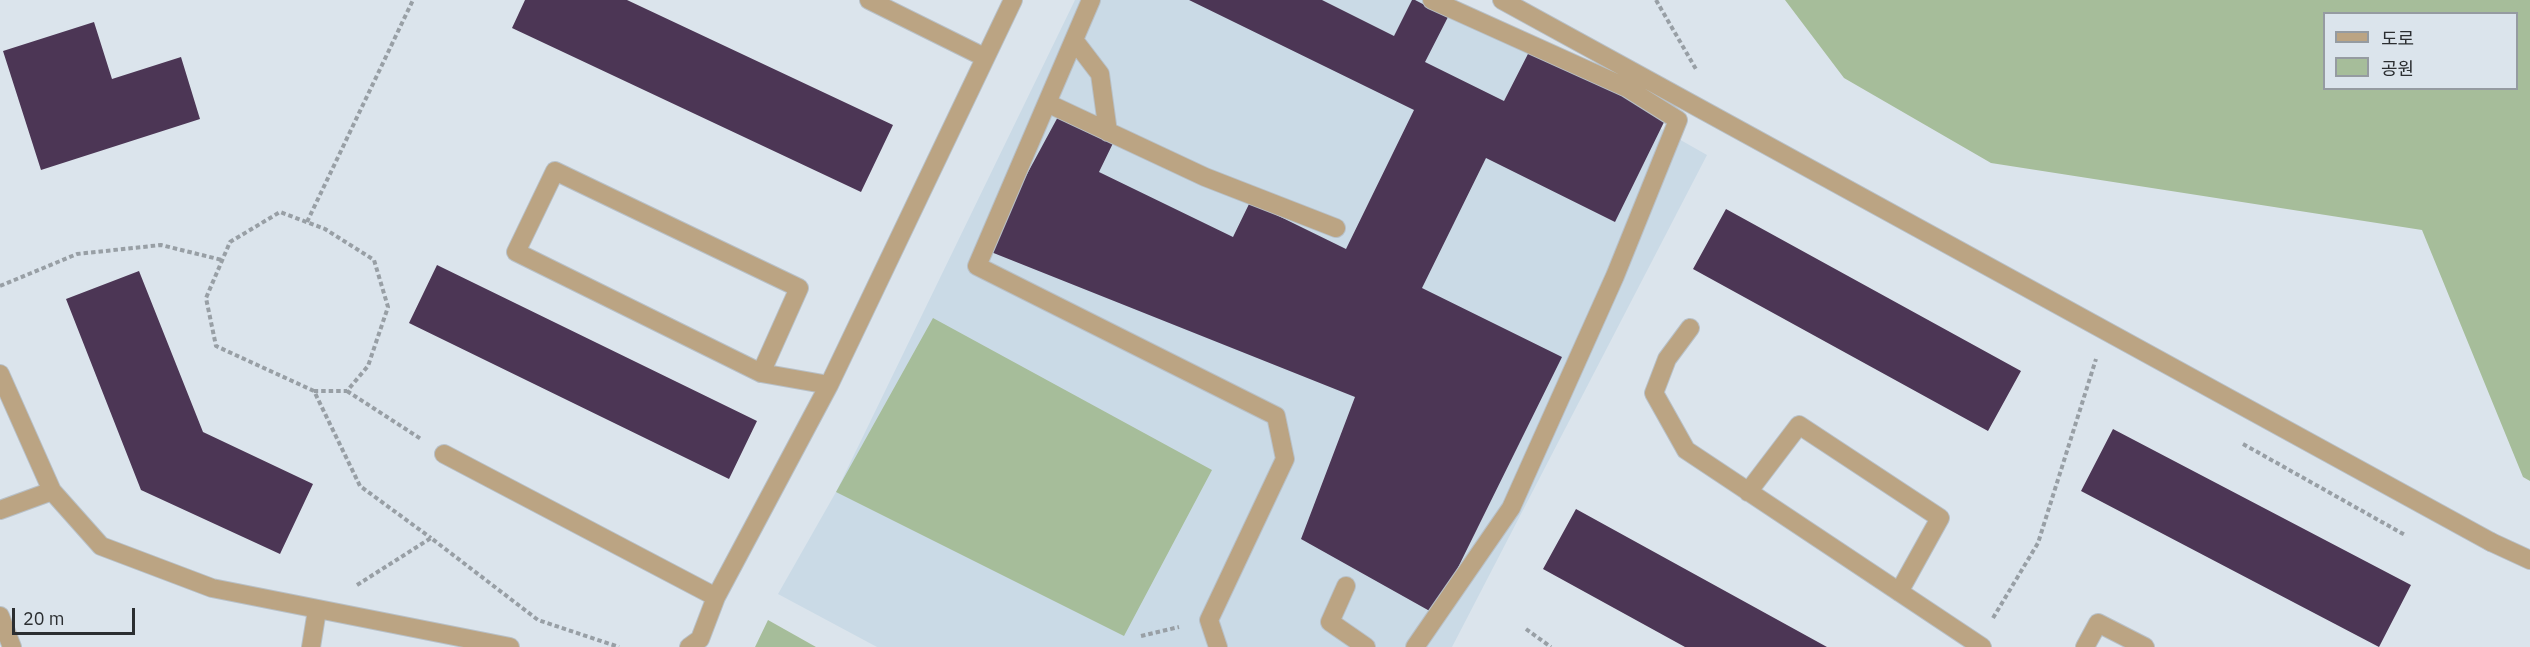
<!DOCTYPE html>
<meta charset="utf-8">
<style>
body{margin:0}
#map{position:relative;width:2530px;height:647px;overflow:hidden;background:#dbe4ec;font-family:"IBM Plex Sans","Noto Sans KR",sans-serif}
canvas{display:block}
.legend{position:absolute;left:2323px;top:12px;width:195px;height:78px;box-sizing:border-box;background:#dbe4ec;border:2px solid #959ba1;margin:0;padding:8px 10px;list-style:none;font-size:18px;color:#2b2e31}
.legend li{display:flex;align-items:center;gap:12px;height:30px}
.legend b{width:30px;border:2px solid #959ba1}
.scale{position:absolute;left:12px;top:608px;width:123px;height:27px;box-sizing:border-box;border:3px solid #2b2e31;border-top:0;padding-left:8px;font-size:18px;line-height:21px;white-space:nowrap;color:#2b2e31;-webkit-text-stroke:4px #dbe4ec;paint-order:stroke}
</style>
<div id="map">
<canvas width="2530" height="647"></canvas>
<ul class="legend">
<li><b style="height:8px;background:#bba483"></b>도로</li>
<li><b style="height:16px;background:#a6bd9a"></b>공원</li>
</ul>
<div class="scale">20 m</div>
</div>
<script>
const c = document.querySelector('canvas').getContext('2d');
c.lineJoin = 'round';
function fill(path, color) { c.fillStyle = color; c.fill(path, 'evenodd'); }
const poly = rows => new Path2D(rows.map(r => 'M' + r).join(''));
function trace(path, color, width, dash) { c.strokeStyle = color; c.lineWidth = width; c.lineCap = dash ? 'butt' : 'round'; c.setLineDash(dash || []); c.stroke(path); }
const built = poly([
 [1075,0,1433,0,1707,155,1452,647,877,647,778,594,836,492]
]);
const green = poly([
 [1785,0,2530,0,2530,481,2523,477,2422,230,1991,163,1844,78],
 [2324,14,2516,14,2516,88,2324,88],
 [933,318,1212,470,1124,636,836,492],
 [768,620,816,647,755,647]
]);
const building = poly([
 [525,0,627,0,893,125,861,192,512,28],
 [1189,0,1322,0,1394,36,1412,0,1415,0,1448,17,1425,62,1504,101,1531,48,1667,116,1615,222,1486,158,1422,288,1562,357,1435,614,1301,539,1355,397,986,250,1060,113,1116,137,1099,172,1233,237,1250,202,1346,249,1414,110],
 [94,22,112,79,181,57,200,119,41,170,3,51],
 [1726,209,2021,371,1988,431,1693,269],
 [437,265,757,421,729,479,409,323],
 [139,271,203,432,313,484,280,554,141,490,66,299],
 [2113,429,2411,585,2379,647,2081,491],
 [1576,509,1827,647,1685,647,1543,569]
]);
const path = poly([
 [1656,0,1697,71],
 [307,222,413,0],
 [0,286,77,254,161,245,222,260],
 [314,391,216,346,206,298,230,242,280,212,325,229,374,260,388,307,368,366,347,391,314,391,360,486,431,538],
 [347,391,421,439],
 [2243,444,2405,535],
 [357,585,431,538,538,620,619,647],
 [1993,618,2038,543,2096,359],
 [1526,629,1551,647],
 [1141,636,1179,627]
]);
const service = poly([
 [869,0,984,57],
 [1690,328,1667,359,1654,393,1686,450,1982,647],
 [761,373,799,288,555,171,516,252,761,373,829,385],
 [0,374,52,491,101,546,212,588,510,647],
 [444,454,716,597],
 [1748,492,1799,425,1940,518,1899,592],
 [0,510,52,491],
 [2491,542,2530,560],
 [0,616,12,647],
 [311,647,317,610],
 [689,647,700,639,716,597,829,385,1013,0],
 [2085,647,2098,623,2145,647]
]);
const minor = poly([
 [1091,0,977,266,1276,416,1285,459,1209,620,1218,647],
 [1502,0,2491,542],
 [1074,40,1100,74,1108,132],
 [1047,103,1205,177,1336,228],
 [1346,586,1330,622,1366,647],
 [1415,647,1511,508,1615,276,1678,120,1627,88,1432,0]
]);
fill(built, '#cadae6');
fill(green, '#a6bd9a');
fill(building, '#4c3655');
trace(service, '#b8c0c7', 20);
trace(minor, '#b8c0c7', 20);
trace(path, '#989fa5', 4, [4.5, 3]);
trace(service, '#bba483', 18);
trace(minor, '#bba483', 18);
</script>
